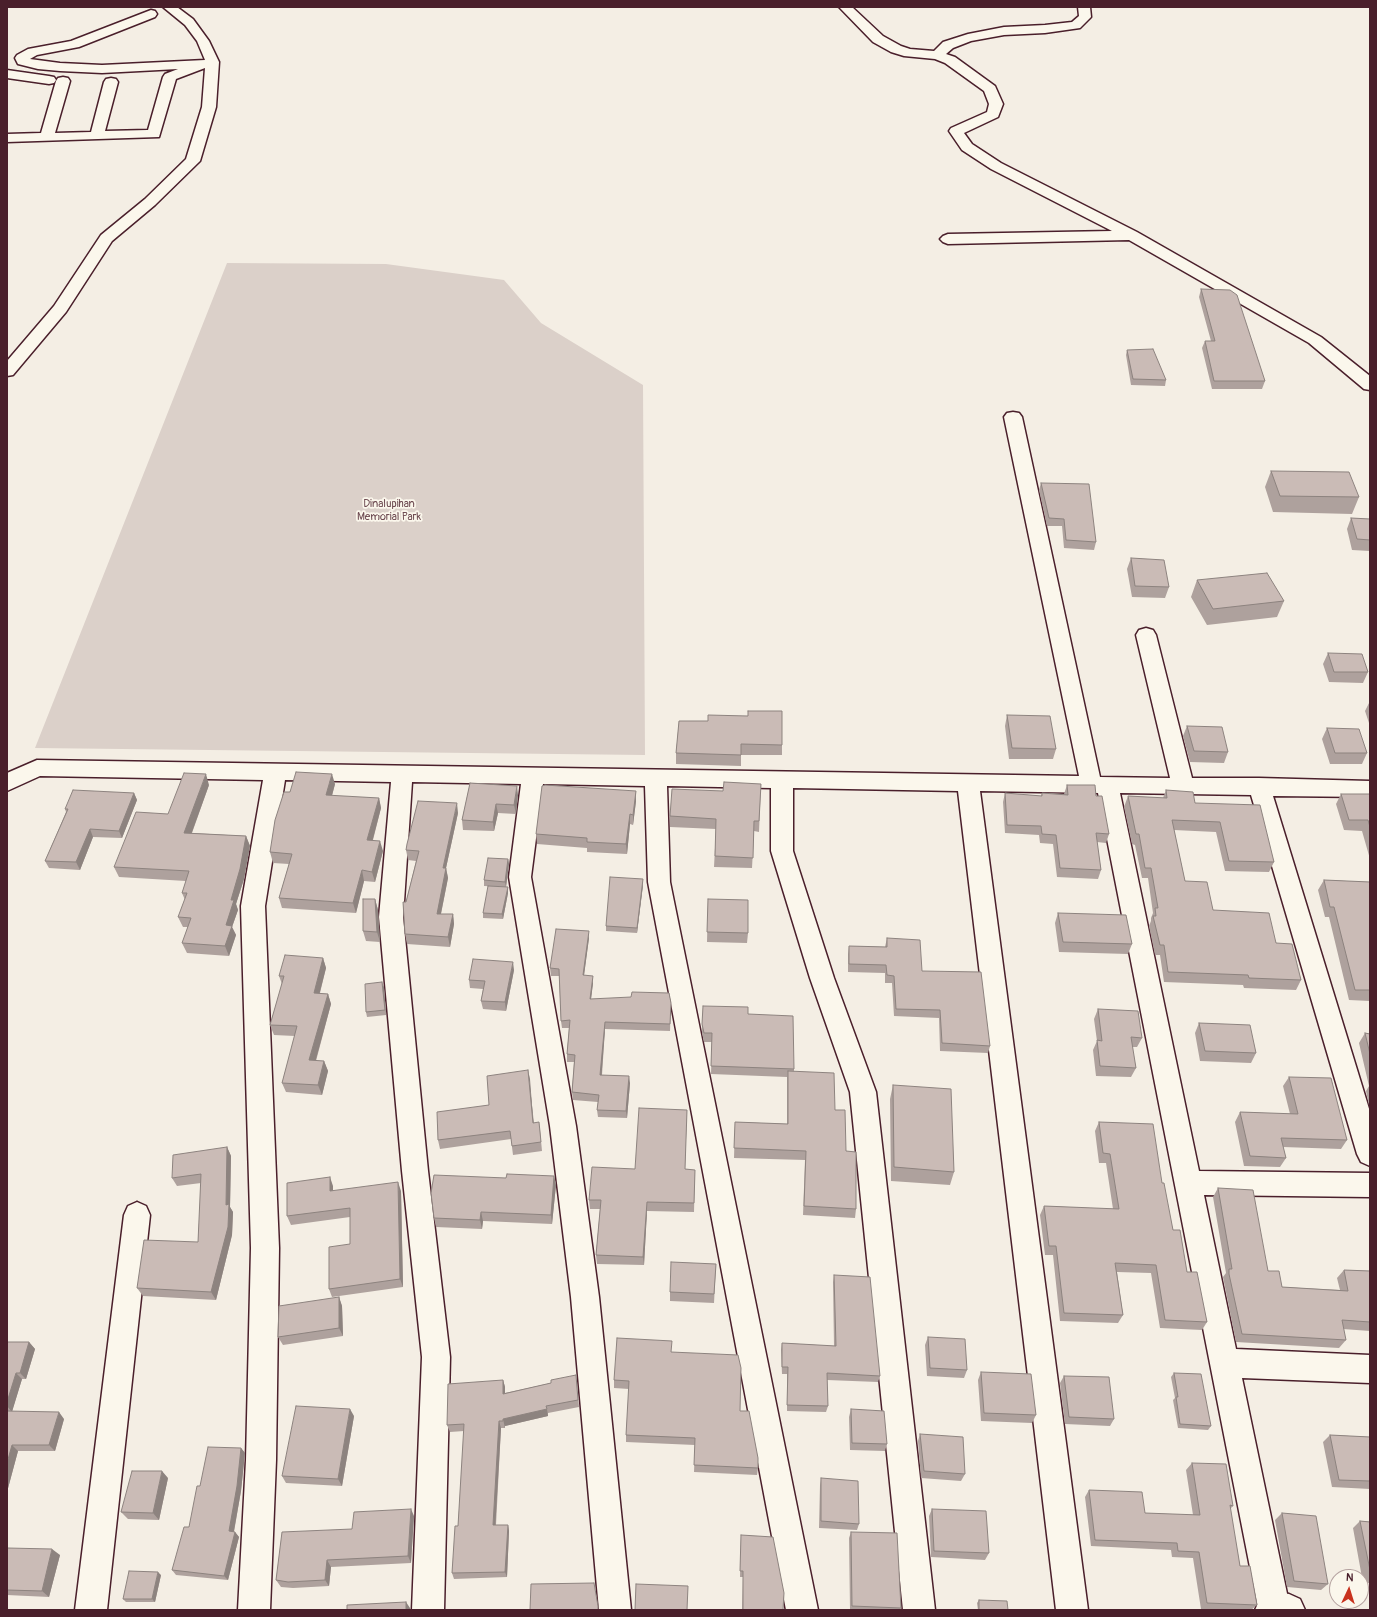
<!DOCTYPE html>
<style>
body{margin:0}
#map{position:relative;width:1377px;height:1617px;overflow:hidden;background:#f4eee4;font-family:Pangolin,sans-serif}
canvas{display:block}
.frame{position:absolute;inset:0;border:8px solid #4a1f2b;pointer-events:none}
.north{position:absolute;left:1329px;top:1569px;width:40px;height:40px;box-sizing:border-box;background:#fbf7ec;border:1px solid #b4a19f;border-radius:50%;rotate:4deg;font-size:11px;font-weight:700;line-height:16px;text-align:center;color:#4a1f2b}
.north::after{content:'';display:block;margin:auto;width:14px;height:18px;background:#c8321e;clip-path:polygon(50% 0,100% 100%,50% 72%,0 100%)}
</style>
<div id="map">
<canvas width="1377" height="1617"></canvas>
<div class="frame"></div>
<div class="north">N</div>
</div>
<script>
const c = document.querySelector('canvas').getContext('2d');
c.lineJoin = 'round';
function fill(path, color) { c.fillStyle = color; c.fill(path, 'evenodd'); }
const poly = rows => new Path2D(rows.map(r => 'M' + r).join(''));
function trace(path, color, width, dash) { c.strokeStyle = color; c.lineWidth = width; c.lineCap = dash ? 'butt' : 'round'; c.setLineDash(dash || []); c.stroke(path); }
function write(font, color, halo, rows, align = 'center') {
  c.font = font + ' Pangolin,sans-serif'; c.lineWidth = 3.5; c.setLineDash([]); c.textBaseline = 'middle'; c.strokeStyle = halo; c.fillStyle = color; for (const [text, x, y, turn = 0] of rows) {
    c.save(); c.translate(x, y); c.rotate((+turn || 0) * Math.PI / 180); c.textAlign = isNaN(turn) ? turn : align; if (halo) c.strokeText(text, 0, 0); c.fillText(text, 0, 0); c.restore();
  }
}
const green = poly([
 [227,263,386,264,504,280,541,323,643,385,645,755,35,748]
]);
const street = poly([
 [163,7,177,7,193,19,209,41,219,62,216,107,200,161,155,205,112,241,66,312,13,375,7,376,7,361,54,306,101,235,145,199,186,159,202,107,205,68,176,79,159,137,7,142,7,134,41,133,56,81,58,78,63,77,68,78,70,81,55,133,91,132,104,82,106,79,111,78,116,79,118,82,105,131,148,130,163,77,165,74,178,69,102,73,60,71,38,69,18,64,15,58,17,55,28,49,71,41,151,10,155,11,157,14,155,17,79,47,37,55,30,59,60,63,102,65,205,60,197,41,185,25,163,7],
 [839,7,852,7,883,36,901,46,910,49,934,51,943,42,968,34,1004,27,1045,25,1072,22,1079,16,1078,7,1090,7,1091,17,1080,28,1045,33,1004,35,971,41,953,48,946,54,955,57,995,86,1003,104,998,117,964,133,972,144,1001,163,1137,232,1321,337,1370,376,1370,390,1364,389,1309,343,1129,240,948,244,943,242,940,239,943,236,948,234,1112,231,991,169,962,150,949,131,951,128,987,112,989,104,984,91,945,63,935,59,904,56,891,52,873,42,839,7],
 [7,70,49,76,54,77,56,80,54,83,49,84,7,78,7,70],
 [1013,412,1019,413,1022,417,1100,777,1170,778,1136,635,1139,630,1146,628,1153,630,1156,635,1192,778,1259,778,1370,781,1370,797,1273,796,1370,1112,1370,1166,1361,1162,1357,1154,1251,795,1120,793,1199,1171,1370,1173,1370,1197,1204,1195,1236,1349,1370,1355,1370,1383,1242,1378,1290,1608,1289,1610,1259,1610,1258,1608,1098,793,980,791,1088,1610,1056,1610,958,791,793,788,793,851,834,978,876,1092,935,1610,903,1610,850,1092,810,978,771,851,771,788,667,786,670,882,818,1610,786,1610,648,882,645,786,543,784,531,877,576,1126,599,1297,631,1610,599,1610,571,1297,550,1126,509,877,521,784,412,782,403,917,428,1171,450,1357,444,1610,412,1610,422,1357,402,1171,379,917,391,782,285,780,265,906,279,1248,276,1460,270,1610,238,1610,246,1460,251,1248,241,906,263,780,40,776,7,791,7,773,37,760,1079,776,1004,417,1007,413,1013,412],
 [137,1202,146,1206,150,1215,107,1610,75,1610,124,1215,128,1206,137,1202]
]);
const secondary = poly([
 [1274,1592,1289,1594,1300,1599,1305,1610,1255,1610,1260,1599,1274,1592]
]);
const wall = poly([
 [1201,289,1265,381,1262,389,1212,389,1202,348,1205,341,1211,341,1199,297],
 [1127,350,1166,380,1165,386,1131,385,1126,355],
 [1271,471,1359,497,1352,514,1273,512,1265,487],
 [1041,483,1096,542,1094,550,1064,548,1062,526,1047,526,1039,490],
 [1351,518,1370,519,1370,551,1352,550,1347,529],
 [1131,558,1169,587,1165,598,1132,597,1127,569],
 [1197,580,1284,601,1277,617,1207,625,1191,597],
 [1328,653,1368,672,1363,683,1329,682,1323,664],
 [1370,701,1370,726,1365,711],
 [1007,715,1056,749,1053,759,1009,759,1005,726],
 [679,721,782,745,782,755,741,755,741,766,676,764,676,753],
 [1187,726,1228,752,1224,763,1190,762,1183,736],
 [1327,728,1367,753,1362,764,1330,764,1322,739],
 [470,783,518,795,516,814,498,813,494,831,463,830,462,820],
 [335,784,332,796,379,798,381,808,373,840,383,851,375,882,364,881,356,913,282,908,279,898,289,864,273,863,270,852,290,792],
 [761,784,759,832,754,831,752,868,714,867,716,829,670,827,670,816,723,791],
 [209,785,192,833,246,836,250,846,244,879,236,904,238,910,232,927,236,935,229,956,187,953,182,943,188,927,183,927,178,917,185,900,182,893,186,881,119,877,114,867,168,814],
 [1067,785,1096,796,1109,834,1106,843,1097,842,1101,870,1098,879,1057,877,1053,844,1040,843,1039,835,1005,833,1003,802,1005,793,1041,796,1042,793,1064,794],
 [1166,790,1195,803,1274,862,1269,872,1225,871,1216,832,1174,830,1185,881,1213,910,1276,943,1301,980,1296,990,1244,988,1243,985,1164,982,1160,955,1155,955,1149,926,1151,921,1151,918,1153,913,1148,878,1142,878,1135,845,1132,844,1124,807,1128,796,1163,798],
 [636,791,636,801,633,825,630,824,627,854,587,852,587,848,537,844,536,834],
 [134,793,137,800,122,838,93,837,80,870,49,868,45,861,66,812,65,809],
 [1341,794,1370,794,1370,859,1362,831,1344,830,1336,804],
 [458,813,446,868,448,878,441,914,453,914,454,924,450,947,407,944,405,934,406,902,416,861,408,860,406,850],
 [508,859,509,864,506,887,484,886,484,880],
 [1324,880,1370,882,1370,1001,1349,1000,1329,917,1325,917,1318,890],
 [643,885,637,933,606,931,606,926],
 [508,887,508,893,503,919,483,918,483,913],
 [375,899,378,910,380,942,366,941,363,931],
 [708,899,748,933,747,943,707,942],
 [1058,913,1132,944,1128,954,1059,952,1055,923],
 [589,938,584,975,593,983,591,999,671,1003,670,1031,605,1029,602,1075,630,1083,627,1118,598,1117,597,1110,598,1102,573,1100,572,1092,574,1062,567,1062,567,1054,569,1028,562,1028,561,1021,559,976,551,976,550,968],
 [887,938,922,971,990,1046,988,1053,940,1051,939,1018,894,1016,892,983,885,983,885,973,848,972,848,954,849,946,885,947],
 [323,958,326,968,320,993,328,994,331,1004,316,1061,324,1061,328,1071,322,1095,286,1092,282,1083,295,1036,274,1035,270,1025,282,984,279,976],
 [514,970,506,1011,483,1009,481,1001,483,989,470,988,469,980],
 [384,987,386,1015,367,1017,366,1012],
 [703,1006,748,1014,794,1069,794,1071,835,1110,846,1151,856,1209,855,1218,803,1215,805,1160,734,1158,735,1122,787,1124,787,1077,711,1074,712,1042,704,1042,702,1033],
 [1098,1009,1142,1038,1137,1047,1132,1047,1136,1068,1131,1077,1096,1076,1093,1050,1097,1041,1094,1019],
 [1199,1023,1256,1053,1251,1063,1200,1061,1195,1033],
 [1365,1033,1370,1034,1370,1110,1366,1091,1369,1086,1359,1043],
 [528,1070,534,1123,540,1130,542,1151,513,1155,511,1139,440,1149,438,1140,489,1105],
 [1289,1077,1347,1140,1341,1149,1283,1147,1286,1158,1280,1167,1244,1166,1235,1122,1240,1112,1290,1114,1283,1086],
 [893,1085,954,1172,950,1185,891,1181,890,1099],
 [687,1110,685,1169,695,1170,694,1212,647,1211,644,1265,597,1264,596,1255,600,1209,590,1209,589,1200,635,1169],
 [1099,1122,1162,1183,1173,1230,1187,1272,1207,1322,1202,1330,1160,1328,1151,1273,1117,1272,1123,1315,1118,1323,1060,1321,1053,1255,1045,1255,1040,1215,1044,1206,1113,1209,1106,1163,1099,1163,1095,1131],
 [227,1147,231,1156,230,1207,233,1212,232,1235,216,1300,143,1296,137,1288,198,1242,201,1183,177,1186,172,1178],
 [554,1176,556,1185,552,1224,483,1221,482,1229,436,1227,434,1218],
 [333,1186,333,1191,401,1191,403,1287,332,1297,329,1289,350,1244,350,1217,291,1225,287,1216],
 [1218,1188,1268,1271,1282,1287,1340,1290,1337,1278,1344,1270,1370,1271,1370,1331,1343,1329,1346,1340,1339,1348,1236,1342,1223,1277,1226,1273,1213,1197],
 [716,1264,714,1303,670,1301,670,1292],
 [834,1275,880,1376,878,1382,827,1380,828,1406,826,1412,787,1411,787,1374,782,1374,781,1350,782,1343,834,1346,833,1282],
 [339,1297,342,1306,343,1336,283,1345,278,1337],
 [928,1337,967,1370,964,1378,927,1376,925,1345],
 [7,1342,29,1342,35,1349,26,1379,22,1379,12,1411,64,1419,55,1451,18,1451,7,1492],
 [672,1352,740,1411,758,1468,757,1475,694,1472,695,1445,626,1442,626,1435,629,1389,614,1388,614,1380],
 [981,1372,1036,1415,1032,1423,981,1421,978,1380],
 [1174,1373,1211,1426,1208,1430,1178,1428,1173,1400,1175,1398,1171,1377],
 [576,1375,579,1407,548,1413,548,1416,505,1426,505,1428,501,1428,496,1525,508,1525,509,1531,507,1577,454,1579,452,1573,458,1526,464,1431,450,1432,447,1425,503,1380,505,1387,505,1393,551,1383],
 [1064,1376,1114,1419,1110,1426,1065,1424,1060,1383],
 [851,1409,887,1444,885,1451,850,1450,849,1417],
 [354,1416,342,1486,286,1483,282,1476],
 [920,1434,965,1474,961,1481,921,1478,918,1441],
 [1330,1435,1370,1437,1370,1489,1332,1487,1323,1442],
 [241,1448,245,1453,241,1491,234,1532,235,1532,239,1537,228,1580,176,1575,172,1570,189,1527,200,1486],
 [1192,1463,1233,1506,1230,1509,1240,1566,1257,1605,1251,1610,1201,1609,1193,1558,1172,1557,1171,1550,1091,1546,1085,1497,1089,1490,1145,1513,1193,1515,1186,1470],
 [168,1478,159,1520,128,1519,121,1512],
 [821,1478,859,1524,857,1530,819,1528,820,1485],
 [932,1509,989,1553,985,1560,931,1557,929,1516],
 [1282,1513,1328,1584,1321,1590,1287,1587,1275,1520],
 [414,1516,411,1563,331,1567,329,1586,293,1588,281,1587,276,1580,352,1529],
 [1360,1521,1370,1522,1370,1583,1363,1583,1353,1528],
 [851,1532,901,1608,900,1610,850,1610,849,1538],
 [741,1535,783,1610,742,1610,743,1577,740,1577],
 [7,1548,60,1555,49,1597,7,1595],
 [161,1575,155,1602,126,1602,123,1599],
 [979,1600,1008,1610,978,1610,977,1603]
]);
const shadedWall = poly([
 [206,774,209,785,188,843,184,833],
 [332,774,335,784,329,806,326,795],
 [517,786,518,795,516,814,514,805],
 [636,791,636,801,633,825,633,815],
 [134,793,137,800,122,838,119,831],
 [379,798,381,808,370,850,367,840],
 [457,803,458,813,446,868,448,878,439,923,437,914,443,868],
 [496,804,498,813,494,831,493,822],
 [630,814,630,824,627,854,626,844],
 [90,829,93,837,80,870,76,862],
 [246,836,250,846,244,879,236,904,238,910,232,927,236,935,229,956,225,946,226,925,231,900],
 [380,841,383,851,375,882,372,872],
 [508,859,509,864,506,887,505,882],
 [362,870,364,881,356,913,353,903],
 [643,879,643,885,637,933,637,928],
 [508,887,508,893,503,919,502,914],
 [375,899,378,910,380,942,377,932],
 [453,914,454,924,450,947,448,937],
 [589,931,589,938,583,983,583,975],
 [323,958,326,968,317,1003,314,993],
 [513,962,514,970,506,1011,505,1002],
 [593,976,593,983,590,1007,590,999],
 [382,982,384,987,386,1015,385,1010],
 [328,994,331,1004,313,1070,309,1060],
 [605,1022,605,1029,601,1082,600,1075],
 [324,1061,328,1071,322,1095,318,1085],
 [528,1070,530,1079,534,1131,533,1123],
 [629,1076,630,1083,627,1118,626,1111],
 [227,1147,231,1156,230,1207,233,1212,232,1235,216,1300,211,1292,226,1205],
 [554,1176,556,1185,552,1224,551,1215],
 [330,1177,333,1186,333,1201,330,1191],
 [398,1182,401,1191,403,1287,400,1279],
 [647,1202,647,1211,644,1265,643,1257],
 [481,1212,483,1221,482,1229,480,1220],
 [339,1297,342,1306,343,1336,339,1328],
 [29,1342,35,1349,26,1379,20,1373],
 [16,1373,22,1379,12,1412,7,1406,7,1402],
 [503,1380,505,1387,505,1401,503,1394],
 [350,1409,354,1416,342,1486,338,1479],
 [547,1409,548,1416,505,1426,505,1428,503,1419],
 [59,1412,64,1419,55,1451,49,1445],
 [499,1421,501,1428,495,1531,493,1525],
 [12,1445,18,1451,7,1492,7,1463],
 [241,1448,245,1453,241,1491,233,1536,229,1531],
 [162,1471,168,1478,159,1520,153,1513],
 [411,1509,414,1516,411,1563,408,1556],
 [508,1525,509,1531,507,1577,505,1572],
 [235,1532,239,1537,228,1580,224,1576],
 [52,1549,60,1555,49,1597,42,1591],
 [327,1560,331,1567,329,1586,325,1580],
 [158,1572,161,1575,155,1602,152,1599],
 [406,1602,410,1608,410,1610,406,1610]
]);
const building = poly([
 [1201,289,1230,290,1237,295,1265,381,1214,381,1205,341,1215,341,1201,289],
 [1153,349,1166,380,1133,379,1127,350,1153,349],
 [1271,471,1349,472,1359,497,1280,496,1271,471],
 [1041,483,1089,484,1096,542,1066,540,1064,519,1049,518,1041,483],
 [1351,518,1370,519,1370,540,1357,539,1351,518],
 [1131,558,1164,560,1169,587,1135,586,1131,558],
 [1267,573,1284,601,1213,609,1197,580,1267,573],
 [1328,653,1362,654,1368,672,1334,672,1328,653],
 [748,711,782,711,782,745,741,744,741,755,676,753,679,721,708,721,708,715,748,716,748,711],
 [1007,715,1050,716,1056,749,1012,748,1007,715],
 [1187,726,1222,727,1228,752,1194,751,1187,726],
 [1327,728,1359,729,1367,753,1335,753,1327,728],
 [296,772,332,774,326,795,379,798,367,840,380,841,372,872,362,870,353,903,279,898,292,854,270,852,275,820,284,792,290,792,296,772],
 [184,773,206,774,184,833,246,836,240,869,231,900,234,900,226,925,232,926,225,946,182,943,191,918,178,917,187,893,182,893,189,871,114,867,136,812,168,814,184,773],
 [724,782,761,784,759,821,754,821,753,858,715,856,716,819,670,816,672,789,723,791,724,782],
 [470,783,517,786,514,805,496,804,493,822,462,820,470,783],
 [545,785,636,791,633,815,630,814,626,844,587,842,587,838,536,834,542,786,545,785],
 [1067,785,1095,785,1096,796,1102,796,1109,834,1096,833,1101,870,1060,868,1056,835,1042,834,1041,826,1007,825,1005,793,1042,796,1042,793,1068,795,1067,785],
 [73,790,134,793,119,831,90,829,76,862,45,861,68,809,65,809,73,790],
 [1166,790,1193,792,1195,803,1260,805,1274,862,1229,861,1220,822,1172,820,1185,881,1207,882,1213,910,1269,913,1276,943,1292,944,1301,980,1249,978,1248,975,1168,972,1164,945,1160,945,1153,916,1156,916,1155,908,1158,908,1151,868,1145,868,1139,834,1136,834,1128,796,1167,798,1166,790],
 [1341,794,1370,794,1370,827,1368,820,1349,820,1341,794],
 [418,801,457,803,443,868,446,868,437,914,453,914,448,937,405,934,403,902,406,902,419,851,406,850,407,844,418,801],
 [488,858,508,859,505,882,484,880,488,858],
 [610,877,643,879,637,928,606,926,610,877],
 [1324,880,1370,882,1370,990,1355,990,1334,907,1330,907,1324,880],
 [488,886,508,887,502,914,483,913,488,886],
 [363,899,375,899,377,932,363,931,363,899],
 [708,899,748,900,748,933,707,932,708,899],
 [1058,913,1126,915,1132,944,1063,942,1058,913],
 [556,929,589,931,583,975,593,976,590,999,631,997,632,992,669,993,671,1003,670,1024,605,1022,600,1075,629,1076,626,1111,597,1110,599,1095,572,1092,575,1055,567,1054,570,1020,561,1021,559,969,550,968,556,929],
 [887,938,920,940,922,971,981,972,990,1046,942,1043,940,1010,896,1009,894,976,887,975,886,965,849,964,849,946,887,947,887,938],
 [285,955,323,958,314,993,328,994,309,1060,324,1061,318,1085,282,1083,297,1026,270,1025,284,976,279,976,285,955],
 [473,959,513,962,505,1002,481,1001,485,981,469,980,473,959],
 [382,982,385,1010,366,1012,365,984,382,982],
 [703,1006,748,1007,748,1014,793,1016,794,1069,711,1066,712,1033,704,1033,702,1024,703,1006],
 [1098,1009,1138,1011,1142,1038,1131,1037,1136,1068,1100,1066,1097,1040,1102,1041,1098,1009],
 [1199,1023,1250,1025,1256,1053,1205,1051,1199,1023],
 [1365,1033,1370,1034,1370,1054,1365,1033],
 [528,1070,533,1123,539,1122,541,1142,512,1146,510,1131,438,1140,437,1112,489,1105,487,1076,528,1070],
 [788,1071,834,1073,835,1110,845,1110,846,1151,856,1152,856,1209,804,1206,806,1151,734,1148,735,1122,788,1124,788,1071],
 [1289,1077,1331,1078,1347,1140,1281,1138,1286,1158,1250,1156,1240,1112,1298,1114,1289,1077],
 [893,1085,951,1089,954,1172,894,1167,893,1085],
 [639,1108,687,1110,685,1169,695,1170,694,1203,647,1202,643,1257,596,1255,601,1200,589,1200,592,1167,635,1169,639,1108],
 [1099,1122,1153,1124,1162,1183,1164,1183,1173,1230,1180,1230,1187,1272,1197,1272,1207,1322,1165,1320,1156,1265,1115,1263,1123,1315,1064,1313,1056,1246,1049,1246,1044,1206,1119,1209,1110,1154,1103,1153,1099,1122],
 [227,1147,226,1205,229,1204,228,1227,211,1292,137,1288,144,1240,198,1242,201,1174,172,1178,173,1155,227,1147],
 [507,1174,554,1176,551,1215,481,1212,480,1220,434,1218,431,1193,434,1175,506,1178,507,1174],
 [330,1177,330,1191,398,1182,400,1279,329,1289,329,1247,350,1244,350,1208,287,1216,287,1183,330,1177],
 [1218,1188,1253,1190,1268,1271,1279,1271,1282,1287,1348,1291,1344,1270,1370,1271,1370,1322,1342,1320,1346,1340,1242,1334,1229,1274,1229,1269,1232,1269,1218,1188],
 [671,1262,716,1264,714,1294,670,1292,671,1262],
 [834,1275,870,1277,880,1376,827,1373,828,1406,787,1405,788,1367,782,1367,782,1343,836,1346,834,1275],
 [339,1297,339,1328,278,1337,279,1306,339,1297],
 [928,1337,965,1339,967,1370,930,1368,928,1337],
 [617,1338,672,1341,671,1352,738,1355,741,1368,740,1411,749,1411,758,1458,758,1468,694,1465,695,1438,626,1435,629,1381,614,1380,617,1338],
 [7,1342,29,1342,20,1373,16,1373,7,1402,7,1342],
 [981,1372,1031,1374,1036,1415,984,1413,981,1372],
 [1174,1373,1201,1374,1211,1426,1180,1424,1176,1397,1178,1397,1174,1373],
 [576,1375,578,1400,546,1406,547,1409,503,1419,503,1421,499,1421,493,1525,508,1525,505,1572,452,1573,455,1526,458,1526,464,1424,447,1425,448,1384,503,1380,503,1394,551,1383,551,1380,576,1375],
 [1064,1376,1109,1377,1114,1419,1069,1417,1064,1376],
 [296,1406,350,1409,338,1479,282,1476,296,1406],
 [851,1409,884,1411,887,1444,852,1443,851,1409],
 [7,1411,59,1412,49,1445,12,1445,7,1463,7,1411],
 [920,1434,963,1437,965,1474,924,1471,920,1434],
 [1330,1435,1370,1437,1370,1481,1339,1480,1330,1435],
 [208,1447,241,1448,237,1486,229,1531,235,1532,224,1576,172,1570,184,1527,189,1527,197,1486,200,1486,208,1447],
 [1192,1463,1226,1464,1233,1506,1230,1505,1240,1566,1250,1566,1257,1605,1207,1603,1199,1552,1178,1551,1177,1543,1095,1540,1089,1490,1142,1492,1145,1513,1200,1515,1192,1463],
 [132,1471,162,1471,153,1513,121,1512,132,1471],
 [821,1478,858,1481,859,1524,821,1521,821,1478],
 [411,1509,408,1556,327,1560,325,1580,288,1582,276,1580,282,1532,352,1529,354,1512,411,1509],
 [932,1509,986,1511,989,1553,934,1551,932,1509],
 [1282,1513,1316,1516,1328,1584,1294,1581,1282,1513],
 [1360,1521,1370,1522,1370,1570,1360,1521],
 [851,1532,897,1533,901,1608,852,1606,851,1532],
 [741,1535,773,1537,784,1593,783,1610,743,1610,743,1571,740,1571,741,1535],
 [7,1548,52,1549,42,1591,7,1590,7,1548],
 [129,1571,158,1572,152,1599,123,1599,129,1571],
 [594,1583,598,1606,598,1610,530,1610,531,1584,594,1583],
 [636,1584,688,1586,687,1610,635,1610,636,1584],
 [979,1600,1007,1601,1008,1610,979,1610,979,1600],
 [406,1602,406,1610,347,1610,347,1605,406,1602]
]);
const parkNames = [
 ["Dinalupihan",389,504],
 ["Memorial Park",389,517]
];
fill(green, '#dbd0c9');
trace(street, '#4a1f2b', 3);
trace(secondary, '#4a1f2b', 3);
fill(street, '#fbf7ec');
fill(secondary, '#fbf7ec');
fill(wall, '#aea19d');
fill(shadedWall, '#8d837f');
fill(building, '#cabbb6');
trace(building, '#8d837f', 1);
write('11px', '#6e4b52', '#fbf7ec', parkNames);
</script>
